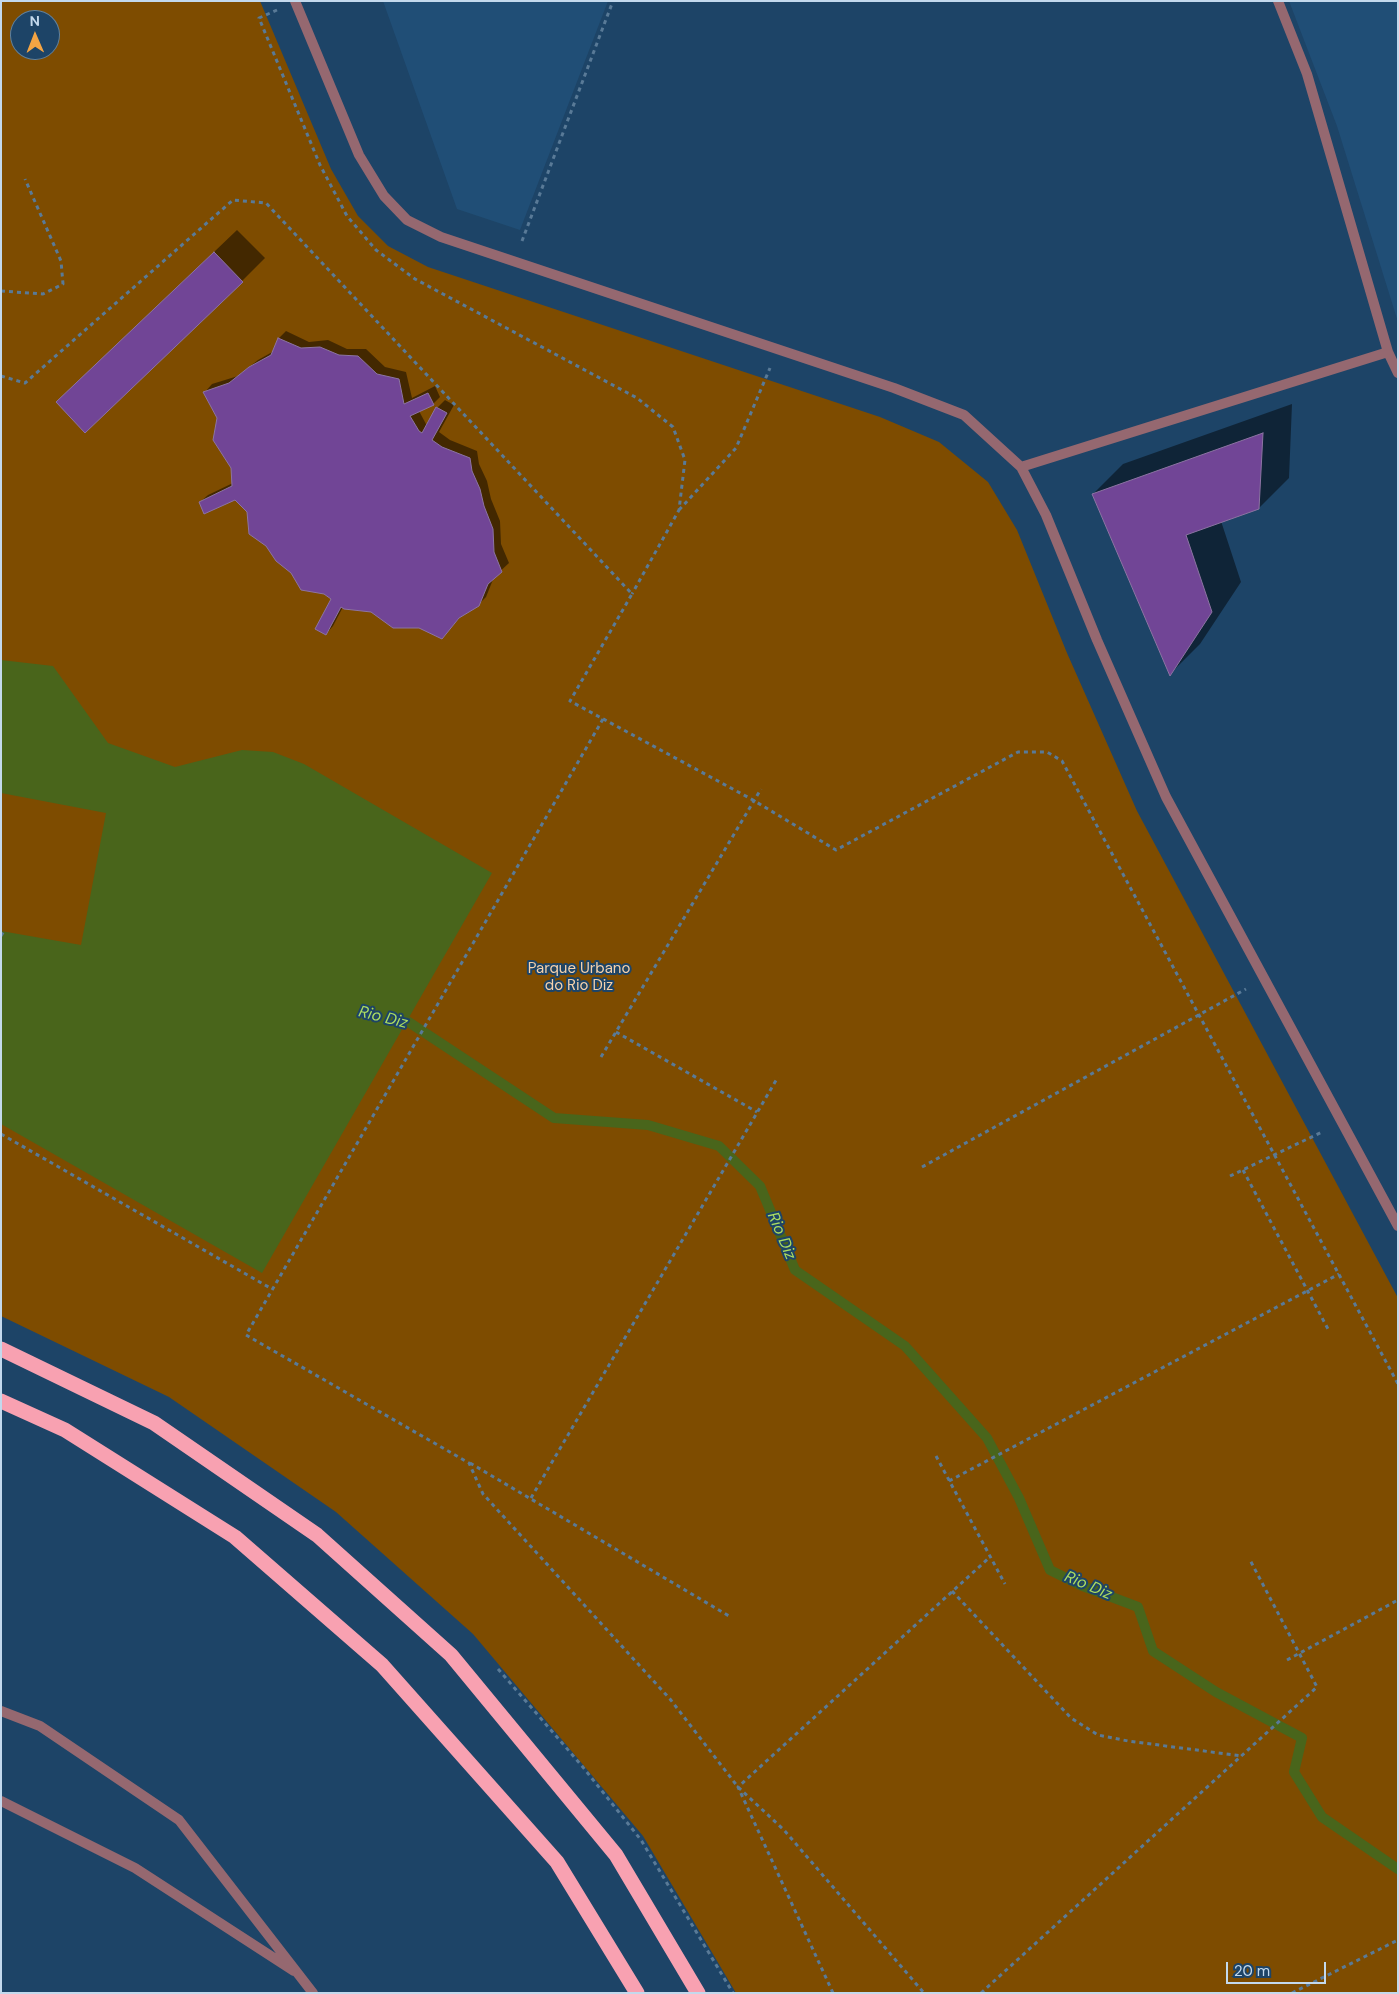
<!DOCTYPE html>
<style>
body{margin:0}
#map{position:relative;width:1399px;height:1994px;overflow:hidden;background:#1d4467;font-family:"DM Sans",sans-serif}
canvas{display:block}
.frame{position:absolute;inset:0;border:2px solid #c3d9ed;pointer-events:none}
.north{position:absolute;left:10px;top:10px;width:50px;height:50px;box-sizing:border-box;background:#1d4467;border:1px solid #5f809d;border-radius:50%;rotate:359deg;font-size:14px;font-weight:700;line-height:20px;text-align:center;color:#c3d9ed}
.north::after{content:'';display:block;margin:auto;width:18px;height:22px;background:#f4a443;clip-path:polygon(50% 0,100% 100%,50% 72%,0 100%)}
.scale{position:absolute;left:1226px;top:1962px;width:100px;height:22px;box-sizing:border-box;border:2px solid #c3d9ed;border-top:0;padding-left:6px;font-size:15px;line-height:18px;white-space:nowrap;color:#c3d9ed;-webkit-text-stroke:4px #1d4467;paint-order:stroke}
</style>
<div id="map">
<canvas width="1399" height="1994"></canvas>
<div class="frame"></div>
<div class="north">N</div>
<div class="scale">20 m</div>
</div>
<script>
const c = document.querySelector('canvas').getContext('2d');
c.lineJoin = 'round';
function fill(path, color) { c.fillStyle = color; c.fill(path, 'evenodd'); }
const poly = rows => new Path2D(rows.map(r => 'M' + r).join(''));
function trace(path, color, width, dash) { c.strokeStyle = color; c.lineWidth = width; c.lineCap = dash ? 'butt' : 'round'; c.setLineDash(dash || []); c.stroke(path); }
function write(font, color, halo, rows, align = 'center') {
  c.font = font + ' "DM Sans",sans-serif'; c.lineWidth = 4; c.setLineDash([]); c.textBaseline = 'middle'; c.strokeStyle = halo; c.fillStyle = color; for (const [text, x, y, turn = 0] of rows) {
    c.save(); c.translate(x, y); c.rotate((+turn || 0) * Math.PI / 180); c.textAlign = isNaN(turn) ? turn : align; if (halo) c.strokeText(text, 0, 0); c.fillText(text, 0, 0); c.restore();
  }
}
const built = poly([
 [383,1,608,1,520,230,457,209],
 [1289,1,1398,1,1398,322,1337,126]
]);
const green = poly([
 [1,1,260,1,331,169,358,216,388,246,428,267,880,417,939,442,988,482,1017,530,1067,653,1137,811,1398,1298,1398,1993,736,1993,643,1836,473,1634,336,1512,169,1397,1,1316],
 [20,20,50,20,50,50,20,50]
]);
const water = poly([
 [1,660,53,666,108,743,175,767,242,750,273,752,304,764,492,873,262,1273,1,1124,1,931,81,945,106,813,1,793]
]);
const shadow = poly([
 [237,230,265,258,242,281,80,380],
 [286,331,309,342,328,340,347,349,366,349,385,367,406,372,412,398,435,386,440,397,433,404,419,411,426,424,428,425,437,408,445,400,454,405,439,432,450,440,477,451,479,464,487,481,491,499,500,521,501,544,509,563,494,577,486,597,478,605,462,615,442,638,419,627,372,610,343,607,333,626,326,634,333,599,292,572,248,512,235,498,200,502,208,495,233,483,233,468,218,418,205,392,212,384,238,376,258,360,274,351,279,338],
 [1292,404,1289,478,1259,508,1221,521,1241,582,1200,644,1171,673,1093,494,1123,464]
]);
const stream = poly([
 [393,1019,407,1021,554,1118,648,1125,719,1146,760,1186,795,1270,905,1346,987,1438,1019,1498,1050,1570,1080,1585,1138,1607,1153,1651,1216,1692,1302,1738,1294,1772,1322,1817,1398,1869]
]);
const building = poly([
 [214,252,243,282,85,433,56,402,214,252],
 [278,338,301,348,320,347,339,355,358,356,377,374,399,379,404,404,428,393,434,405,410,416,419,431,422,433,436,407,447,413,432,440,442,447,470,458,472,471,480,489,484,506,493,529,494,552,502,572,488,584,479,606,459,618,442,639,419,628,393,628,371,612,344,609,341,607,326,635,315,629,331,599,324,594,301,590,291,573,276,561,266,546,249,534,247,512,235,500,204,514,199,502,232,486,231,468,213,440,217,418,203,392,229,383,249,367,271,355,278,338],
 [1263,433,1259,509,1186,535,1212,612,1170,676,1092,494,1263,433]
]);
const path = poly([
 [277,10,259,18,320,165,347,216,376,250,415,279,637,398,673,427,685,460,679,510,632,594],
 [522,241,613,1],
 [1,291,43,294,63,284,61,261,25,179],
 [1,376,25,383,233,200,266,203,632,594,570,701,753,800,836,850,1018,752,1047,752,1062,761,1398,1384],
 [679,510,736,448,770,368],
 [603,719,246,1335,469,1463,483,1494,670,1699,738,1787,784,1830,924,1993],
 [1,936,4,931],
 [616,1032,757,1112],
 [601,1057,761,789],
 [1,1134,272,1289],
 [922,1167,1246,989],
 [1243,1170,1328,1329],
 [1230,1176,1322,1132],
 [936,1456,1005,1584],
 [470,1463,729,1616],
 [949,1481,1339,1274],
 [531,1498,778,1077],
 [952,1591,1071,1718,1098,1735,1128,1741,1242,1756],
 [1287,1660,1398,1600],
 [498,1669,582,1766,641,1840,733,1993],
 [833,1993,738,1787,990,1557],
 [981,1993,1317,1687,1250,1560],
 [1292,1993,1398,1940]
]);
const street = poly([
 [295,1,359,155,384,196,407,220,441,237,894,388,964,415,1021,467,1046,515,1097,640,1166,797,1398,1226],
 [1278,1,1307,74,1388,352,1398,373],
 [1021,467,1388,352],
 [1,1711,40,1726,179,1820,313,1993],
 [1,1801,135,1868,294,1971]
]);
const highway = poly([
 [1,1349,154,1423,317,1535,451,1655,616,1855,698,1993],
 [1,1401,65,1430,235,1537,382,1665,557,1862,637,1993]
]);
const parkNames = [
 ["Parque Urbano",579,969],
 ["do Rio Diz",579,986]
];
const waterNames = [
 ["Rio Diz",383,1018,14],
 ["Rio Diz",781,1236,67],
 ["Rio Diz",1088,1586,23]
];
fill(built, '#204e76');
fill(green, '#7e4c00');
fill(water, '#49651b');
fill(shadow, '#0007');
trace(stream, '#49651b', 10);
fill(building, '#714596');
trace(building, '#8c74a2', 1);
trace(path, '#597a97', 3, [4, 4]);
trace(street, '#956870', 10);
trace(highway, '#f8a1b1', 15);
write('15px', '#f6d2ac', '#1d4467', parkNames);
write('italic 16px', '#acdc61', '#1d4467', waterNames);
</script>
